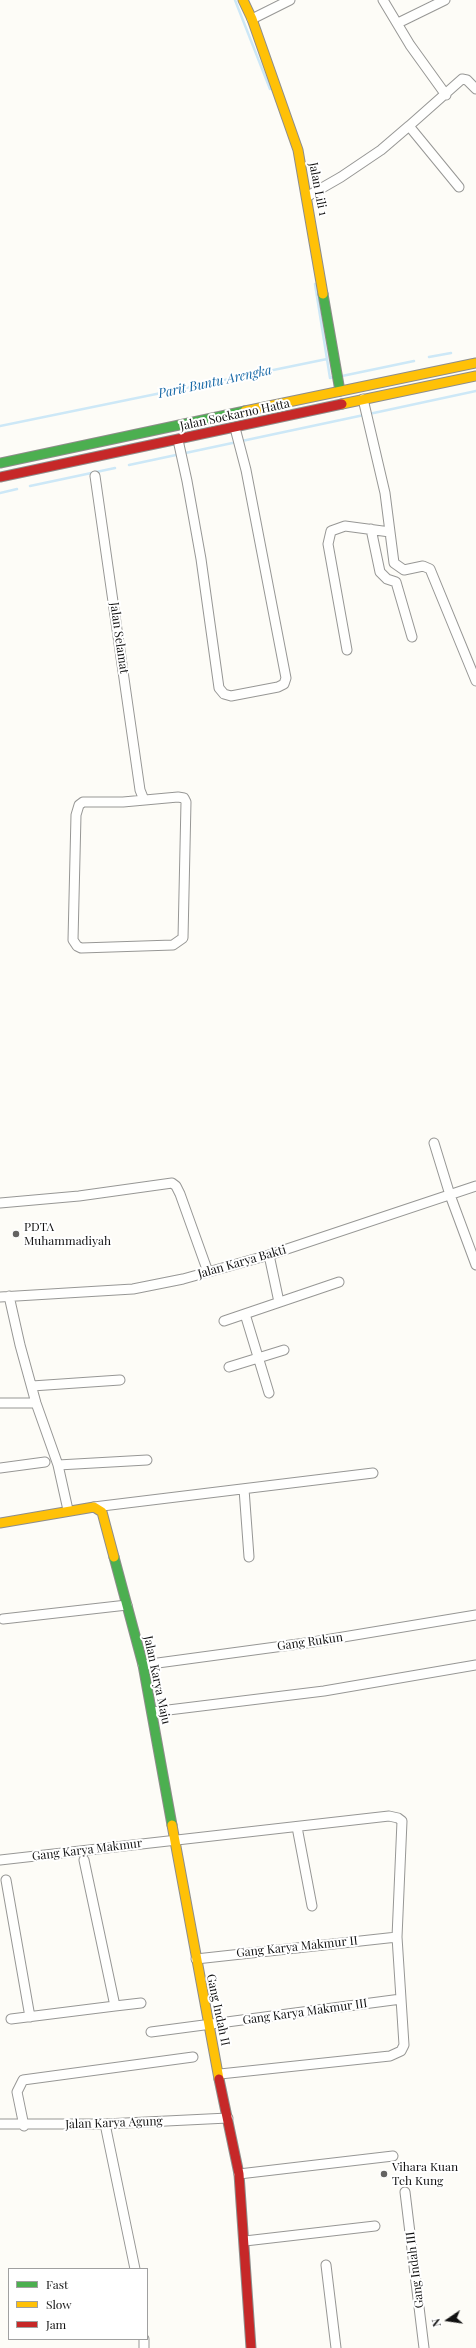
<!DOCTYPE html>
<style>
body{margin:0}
#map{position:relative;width:476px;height:2348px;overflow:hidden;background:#fdfcf7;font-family:"Playfair Display",serif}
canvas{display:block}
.legend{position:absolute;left:8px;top:2268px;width:140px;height:72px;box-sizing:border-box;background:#fff;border:1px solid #a0a0a0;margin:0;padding:5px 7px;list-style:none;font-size:12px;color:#111}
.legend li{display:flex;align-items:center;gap:8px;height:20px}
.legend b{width:20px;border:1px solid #a0a0a0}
.north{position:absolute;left:428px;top:2300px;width:40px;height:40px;-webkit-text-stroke:3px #fff;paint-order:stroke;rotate:257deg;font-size:11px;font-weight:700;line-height:16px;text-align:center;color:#111}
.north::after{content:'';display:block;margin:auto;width:14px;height:18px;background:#111;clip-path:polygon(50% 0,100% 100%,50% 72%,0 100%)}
</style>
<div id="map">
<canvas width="476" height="2348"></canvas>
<ul class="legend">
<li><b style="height:5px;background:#4caf50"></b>Fast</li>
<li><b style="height:5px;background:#ffc107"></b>Slow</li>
<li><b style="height:5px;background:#c62828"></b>Jam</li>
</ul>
<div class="north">N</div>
</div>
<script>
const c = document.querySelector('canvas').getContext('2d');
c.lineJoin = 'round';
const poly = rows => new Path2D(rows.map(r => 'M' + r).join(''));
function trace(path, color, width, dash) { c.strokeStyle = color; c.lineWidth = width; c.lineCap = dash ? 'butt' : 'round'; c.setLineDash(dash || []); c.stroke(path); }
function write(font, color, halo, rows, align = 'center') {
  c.font = font + ' "Playfair Display",serif'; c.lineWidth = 4; c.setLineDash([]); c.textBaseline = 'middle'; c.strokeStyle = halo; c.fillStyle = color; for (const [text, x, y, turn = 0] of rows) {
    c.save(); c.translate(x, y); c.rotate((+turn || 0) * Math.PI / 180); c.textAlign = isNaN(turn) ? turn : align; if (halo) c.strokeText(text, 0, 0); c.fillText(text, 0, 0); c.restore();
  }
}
const stream = poly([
 [235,0,270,89],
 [315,284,327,359],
 [429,357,451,353],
 [342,376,414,361],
 [369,414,476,391],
 [0,426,327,359,330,378,333,377],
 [129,465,364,415],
 [30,486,115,468],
 [0,493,17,489]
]);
const street = poly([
 [383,0,410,45,446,95],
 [252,19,290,0],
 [398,23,445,0],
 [459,187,409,126,462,79,467,80,476,89],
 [308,196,341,177,381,150,409,126],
 [363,399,385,493,394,563,404,570,423,566,430,569,476,681],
 [178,440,187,481,201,559,219,688,224,694,231,696,278,687,284,684,286,678,246,470,235,428],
 [95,476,140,790,144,800],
 [371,529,380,572,387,579,396,582,412,637],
 [347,650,328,544,331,531,345,526,390,532],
 [178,797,184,798,186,802,183,938,173,945,81,948,77,946,73,940,76,815,79,805,83,802,123,802,178,797],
 [434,1143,450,1195,476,1265],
 [0,1203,79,1196,172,1183,176,1186,180,1194,208,1272],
 [269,1255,279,1302],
 [9,1296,20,1345,36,1403,58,1465,68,1510],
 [0,1297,133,1289,183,1279,269,1255,476,1186],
 [245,1314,269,1393],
 [224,1321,339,1282],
 [229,1367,284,1350],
 [32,1386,120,1380],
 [0,1403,36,1403],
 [58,1465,147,1460],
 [0,1468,45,1462],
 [244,1489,249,1557],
 [94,1507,373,1473],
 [3,1619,127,1605],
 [143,1665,313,1642,476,1615],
 [152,1712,324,1691,476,1665],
 [297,1827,312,1906],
 [0,1860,389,1816,398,1818,402,1821,397,1937,404,2045,401,2051,390,2056,220,2074],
 [6,1880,30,2017],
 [196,1959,397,1937],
 [115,2006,141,2003],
 [11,2019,115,2006,84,1860],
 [151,2032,401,1999],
 [0,2124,105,2124,228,2118],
 [105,2124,135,2269],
 [24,2126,17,2092,23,2080,193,2057],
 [239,2174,393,2156],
 [405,2192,424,2348],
 [245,2241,375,2226],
 [326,2265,336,2348],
 [144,2348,144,2339]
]);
const fast = poly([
 [323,294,340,391],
 [0,463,245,411],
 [114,1557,143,1665,172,1825]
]);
const slow = poly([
 [243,0,252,19,298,150,323,294],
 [342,404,476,376],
 [245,411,476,363],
 [0,1523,94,1507,102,1512,114,1557],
 [172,1825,219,2079]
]);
const jam = poly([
 [0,477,342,404],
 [219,2079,239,2174,251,2348]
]);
const markers = [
 [16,1234,4,"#646362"],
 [384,2174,4,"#646362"]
];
const streetNames = [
 ["Jalan Lili 1",318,189,79],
 ["Jalan Soekarno Hatta",235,415,-12],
 ["Jalan Selamat",119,638,82],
 ["Jalan Karya Bakti",242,1262,-16],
 ["Gang Rukun",310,1642,-8],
 ["Jalan Karya Maju",157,1680,78],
 ["Gang Karya Makmur",87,1850,-7],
 ["Gang Karya Makmur II",297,1947,-6],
 ["Gang Indah II",218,2010,78],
 ["Gang Karya Makmur III",305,2012,-8],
 ["Jalan Karya Agung",114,2123,-2],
 ["Gang Indah III",415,2270,-97]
];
const poiNames = [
 ["PDTA",24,1227],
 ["Muhammadiyah",24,1241],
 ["Vihara Kuan",392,2167],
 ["Teh Kung",392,2181]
];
const waterNames = [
 ["Parit Buntu Arengka",215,382,-12]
];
trace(stream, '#cde8f7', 2.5);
trace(street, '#979795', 11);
trace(fast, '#8e8d8b', 11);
trace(slow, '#8e8d8b', 11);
trace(jam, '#8e8d8b', 11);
trace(street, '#fffffe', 9);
trace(fast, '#4caf50', 9);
trace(slow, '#ffc107', 9);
trace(jam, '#c62828', 9);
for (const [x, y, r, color] of markers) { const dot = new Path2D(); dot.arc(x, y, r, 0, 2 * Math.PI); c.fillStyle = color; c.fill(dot); trace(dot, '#fff', 1.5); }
write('12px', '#111', '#fff', streetNames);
write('12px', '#111', '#fff', poiNames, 'left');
write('italic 13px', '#1768a6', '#fff', waterNames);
</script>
